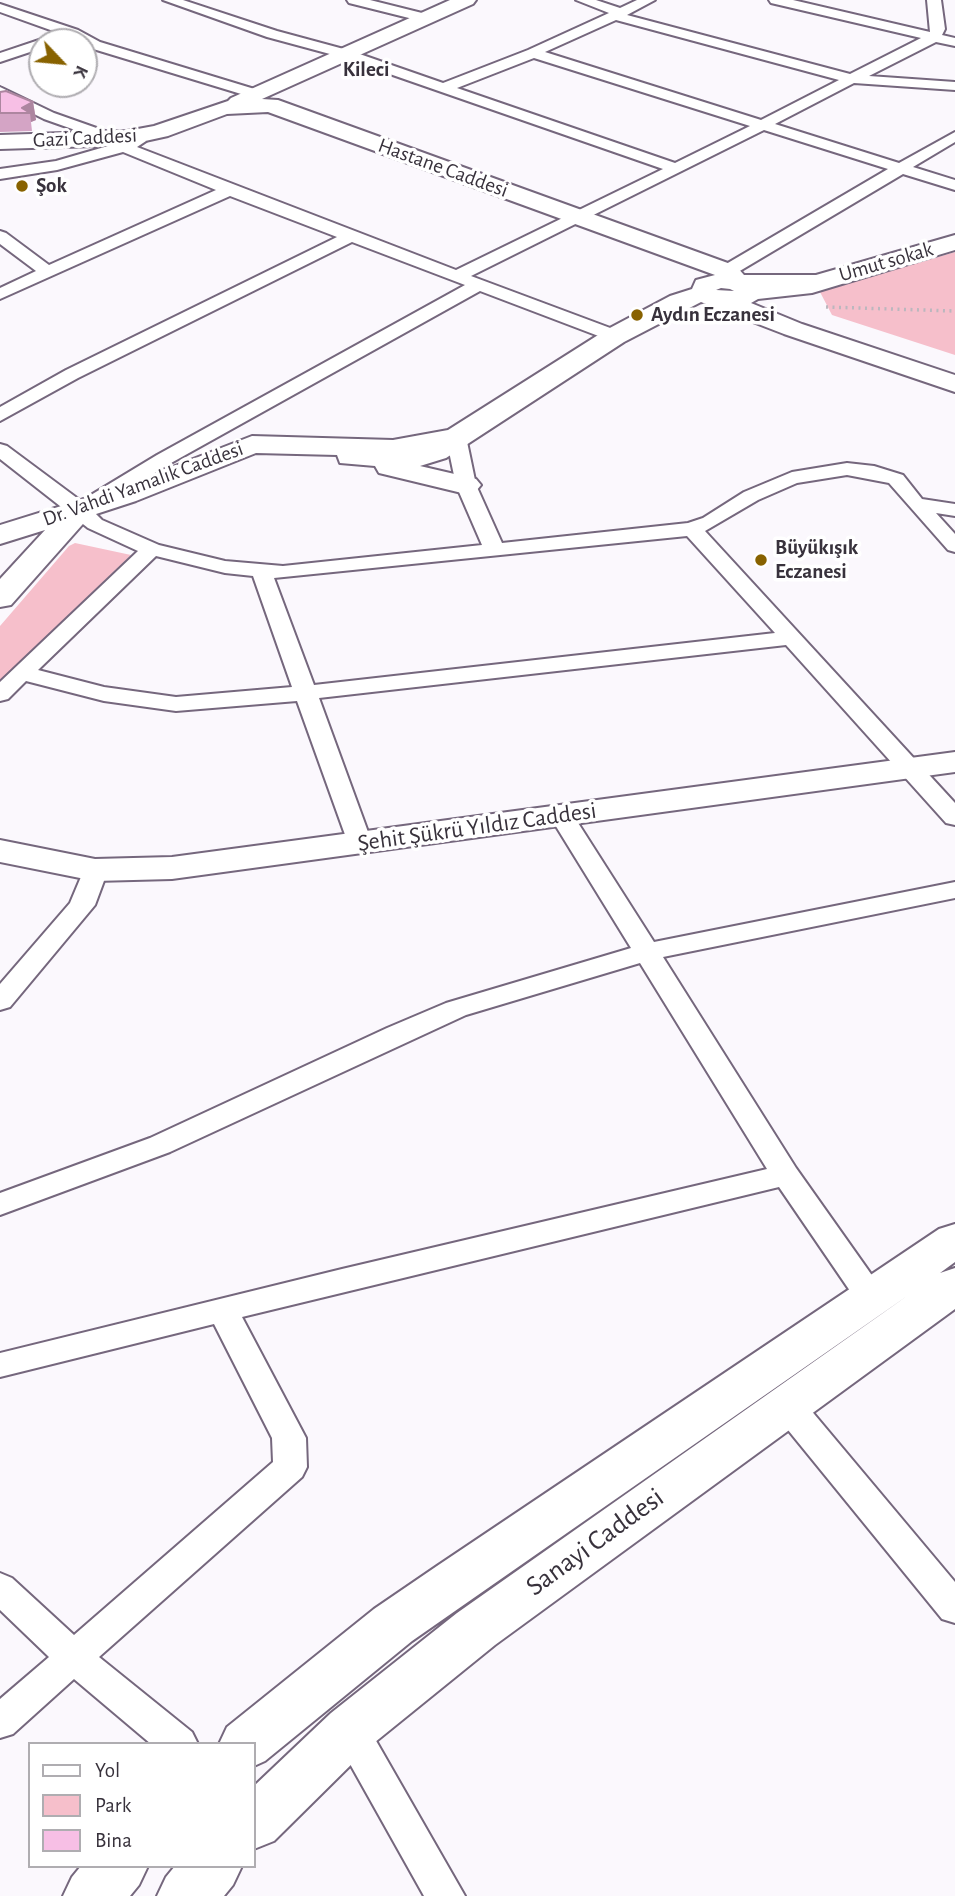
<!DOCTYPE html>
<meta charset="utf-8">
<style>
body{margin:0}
#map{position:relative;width:955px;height:1896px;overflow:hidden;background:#fbf8fd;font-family:"Alegreya Sans",sans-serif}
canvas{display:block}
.legend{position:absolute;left:28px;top:1742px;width:228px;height:126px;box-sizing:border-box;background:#fff;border:2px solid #afadb1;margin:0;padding:9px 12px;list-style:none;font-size:21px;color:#38323c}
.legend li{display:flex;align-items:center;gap:14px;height:35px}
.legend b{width:35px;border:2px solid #afadb1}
.north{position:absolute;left:28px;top:28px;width:70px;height:70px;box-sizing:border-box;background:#fff;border:2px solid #afadb1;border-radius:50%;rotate:116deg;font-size:19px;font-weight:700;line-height:28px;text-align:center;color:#38323c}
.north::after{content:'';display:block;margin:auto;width:24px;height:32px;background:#886200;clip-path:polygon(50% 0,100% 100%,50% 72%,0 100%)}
</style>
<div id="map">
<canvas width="955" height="1896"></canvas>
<ul class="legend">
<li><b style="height:9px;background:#fff"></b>Yol</li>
<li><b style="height:19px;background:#f6bfcb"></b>Park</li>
<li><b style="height:19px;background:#f7bfe5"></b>Bina</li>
</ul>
<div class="north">K</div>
</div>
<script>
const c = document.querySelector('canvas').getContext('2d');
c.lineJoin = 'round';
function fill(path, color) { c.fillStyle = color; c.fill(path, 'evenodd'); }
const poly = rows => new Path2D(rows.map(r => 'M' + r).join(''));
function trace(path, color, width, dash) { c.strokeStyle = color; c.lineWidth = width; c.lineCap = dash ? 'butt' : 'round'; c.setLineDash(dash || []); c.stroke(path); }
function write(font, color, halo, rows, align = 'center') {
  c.font = font + ' "Alegreya Sans",sans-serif'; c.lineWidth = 7; c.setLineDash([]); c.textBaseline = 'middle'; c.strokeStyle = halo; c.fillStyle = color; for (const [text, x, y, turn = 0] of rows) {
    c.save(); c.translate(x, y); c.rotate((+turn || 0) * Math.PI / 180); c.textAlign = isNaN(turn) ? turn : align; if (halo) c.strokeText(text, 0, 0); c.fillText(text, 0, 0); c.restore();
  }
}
const green = poly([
 [955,252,955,355,832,315,820,292],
 [75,543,131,555,0,680,0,626,69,546]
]);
const path = poly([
 [826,307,955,311]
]);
const street = poly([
 [163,0,183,0,277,31,351,51,443,83,528,50,609,13,576,0,596,0,620,8,637,0,655,0,627,15,850,74,921,38,771,3,769,0,793,0,930,32,927,0,941,0,945,29,942,35,955,38,955,46,936,42,869,76,955,82,955,90,854,83,775,124,899,163,955,132,955,142,913,167,955,180,955,190,903,174,733,275,721,275,719,271,721,267,888,169,764,130,471,276,621,332,624,336,621,340,609,340,480,291,171,463,93,511,102,520,159,545,225,561,283,566,482,545,456,485,446,437,456,431,466,437,476,485,502,543,688,523,703,518,744,492,792,472,847,463,874,466,903,475,922,499,955,504,955,516,936,513,955,534,955,552,948,550,889,483,847,475,797,483,758,500,705,531,955,803,955,825,946,823,786,645,319,698,372,843,369,848,360,850,351,848,348,843,297,701,176,711,104,701,26,681,8,699,0,701,0,682,138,551,88,528,0,459,0,444,7,446,81,501,157,455,465,285,352,242,78,378,0,421,0,407,66,370,337,237,230,196,0,299,0,288,36,271,0,244,0,231,6,233,49,265,216,190,123,152,57,170,0,179,0,169,56,161,139,137,146,141,137,147,456,270,663,169,341,57,267,37,163,0],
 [616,20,839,80,761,120,545,52,616,20],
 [534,58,750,126,675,163,457,88,534,58],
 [687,536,775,633,314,685,274,578,687,536],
 [156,556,225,573,253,576,292,687,176,697,104,687,38,670,156,556],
 [347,0,370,0,430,15,432,18,425,22,349,3,347,0],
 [0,4,78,30,100,42,261,91,263,94,261,97,251,97,90,48,84,42,0,12,0,4],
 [42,39,48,42,42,42,42,48,0,62,0,53,42,39],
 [0,87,54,113,119,136,121,139,119,142,109,142,44,119,0,97,0,87],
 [561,808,570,810,573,815,654,942,955,882,955,898,663,957,796,1168,883,1291,888,1299,883,1307,872,1311,861,1307,779,1187,242,1317,306,1438,307,1467,302,1477,99,1657,192,1732,198,1744,151,1744,74,1679,13,1734,0,1738,0,1699,49,1657,0,1610,0,1573,12,1578,74,1635,273,1462,272,1438,214,1324,0,1377,0,1353,342,1269,767,1169,640,963,466,1015,170,1152,0,1215,0,1193,150,1138,387,1028,446,1003,631,948,549,815,552,810,561,808],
 [95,862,104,865,108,870,95,905,10,1007,0,1010,0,984,70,903,86,865,95,862],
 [787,1392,799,1396,955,1582,955,1623,942,1619,775,1414,771,1405,775,1396,787,1392],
 [350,1713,363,1718,465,1896,424,1896,331,1730,337,1718,350,1713]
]);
const secondary = poly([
 [450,0,476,0,473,4,262,99,278,100,736,266,744,275,816,275,955,235,955,250,812,293,758,299,751,303,802,324,955,375,955,392,784,334,701,302,624,342,446,458,420,466,476,479,481,485,476,491,466,494,379,473,375,466,340,463,337,455,256,453,136,501,90,516,11,605,0,607,0,579,45,530,0,544,0,525,116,489,252,436,393,440,448,430,606,330,670,296,692,289,696,280,715,275,268,112,227,114,168,136,127,145,0,149,0,135,127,131,154,126,228,101,231,98,450,0],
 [721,288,730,289,734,291,716,290,721,288],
 [955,752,955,772,172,879,95,881,0,862,0,840,95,859,172,857,955,752],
 [955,1224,955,1262,940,1273,955,1268,955,1309,495,1645,369,1747,274,1841,254,1849,254,1786,331,1713,457,1613,910,1294,412,1641,265,1761,254,1766,254,1744,219,1744,227,1727,374,1609,437,1566,939,1229,955,1224],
 [81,1866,148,1866,139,1885,130,1896,63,1896,72,1877,81,1866],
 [175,1866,242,1866,233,1885,224,1896,157,1896,166,1877,175,1866]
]);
const wall = poly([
 [0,92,33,102,36,120,31,122,32,131,0,132]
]);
const shadedWall = poly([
 [33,102,36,120,31,122,30,113,22,108]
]);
const building = poly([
 [6,91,33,102,22,108,30,113,0,113,0,92,6,91]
]);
const markers = [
 [22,186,7,"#886200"],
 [637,315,7,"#886200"],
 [761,560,7,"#886200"]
];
const farNeighbourhoodnames = [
 ["Kileci",366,70]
];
const farStreetnames = [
 ["Gazi Caddesi",85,138,-3],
 ["Hastane Caddesi",443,168,20],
 ["Umut sokak",886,262,-16],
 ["Dr. Vahdi Yamalık Caddesi",143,484,-20]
];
const farPoinames = [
 ["Şok",36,186],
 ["Aydın Eczanesi",651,315],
 ["Büyükışık",775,548],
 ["Eczanesi",775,572]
];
const streetNames = [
 ["Şehit Şükrü Yıldız Caddesi",477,827,-8]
];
const nearStreetnames = [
 ["Sanayi Caddesi",595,1542,-36]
];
fill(green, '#f6bfcb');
trace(street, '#75677d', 4);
trace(secondary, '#75677d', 4);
trace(path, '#bbb7be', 3.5, [2, 4.5]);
fill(street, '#fff');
fill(secondary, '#fff');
fill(wall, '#d4a4c5');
fill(shadedWall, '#ad86a0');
fill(building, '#f7bfe5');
trace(building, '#ad86a0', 2);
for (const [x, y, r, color] of markers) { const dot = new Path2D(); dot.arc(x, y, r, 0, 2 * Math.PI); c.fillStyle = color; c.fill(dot); trace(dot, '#fff', 2.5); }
write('bold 21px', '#38323c', '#fff', farNeighbourhoodnames);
write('21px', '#38323c', '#fff', farStreetnames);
write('bold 21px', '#38323c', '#fff', farPoinames, 'left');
write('24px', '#38323c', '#fff', streetNames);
write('28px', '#38323c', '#fff', nearStreetnames);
</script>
